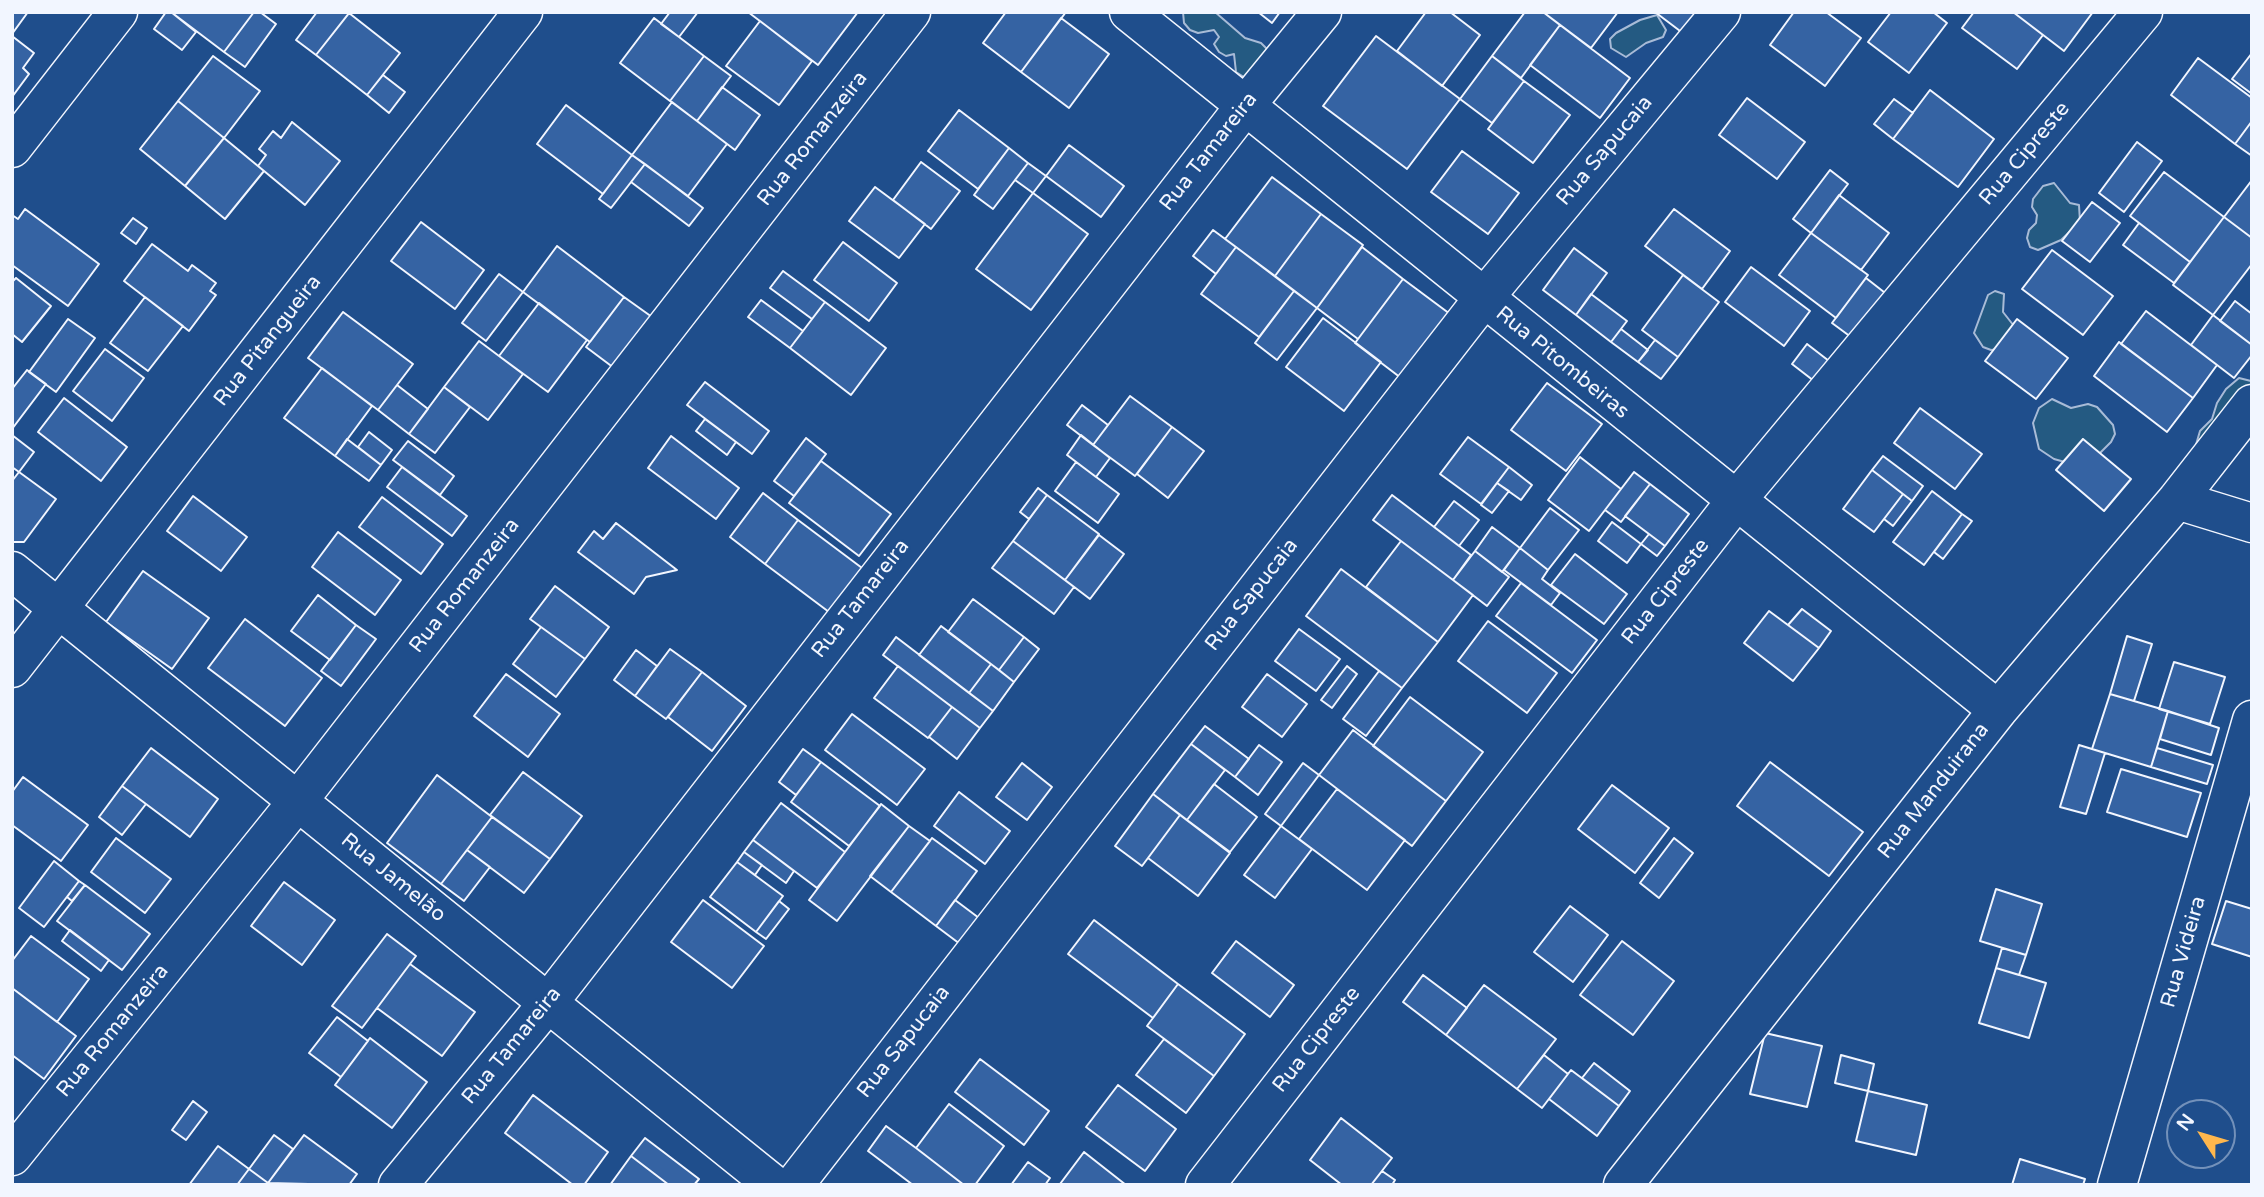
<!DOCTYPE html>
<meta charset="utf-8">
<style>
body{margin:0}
#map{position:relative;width:2264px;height:1197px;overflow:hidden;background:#1f4e8c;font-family:"Varela Round",sans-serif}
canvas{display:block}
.frame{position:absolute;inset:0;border:14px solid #f2f6ff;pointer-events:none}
.north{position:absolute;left:2166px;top:1099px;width:70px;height:70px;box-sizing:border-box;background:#1f4e8c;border:2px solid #7391ba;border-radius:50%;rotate:307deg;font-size:19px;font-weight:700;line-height:28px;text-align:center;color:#f2f6ff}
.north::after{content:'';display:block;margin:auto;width:24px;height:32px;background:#ffb74d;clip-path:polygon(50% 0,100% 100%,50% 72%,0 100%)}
</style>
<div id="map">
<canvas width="2264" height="1197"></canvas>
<div class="frame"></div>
<div class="north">N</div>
</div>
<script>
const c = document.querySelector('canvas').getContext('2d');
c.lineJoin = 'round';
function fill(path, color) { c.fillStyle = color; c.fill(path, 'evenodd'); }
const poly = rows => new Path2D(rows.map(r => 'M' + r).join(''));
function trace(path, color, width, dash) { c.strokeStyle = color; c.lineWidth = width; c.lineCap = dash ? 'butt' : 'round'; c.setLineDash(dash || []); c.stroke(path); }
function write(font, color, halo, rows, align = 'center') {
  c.font = font + ' "Varela Round",sans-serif'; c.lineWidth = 5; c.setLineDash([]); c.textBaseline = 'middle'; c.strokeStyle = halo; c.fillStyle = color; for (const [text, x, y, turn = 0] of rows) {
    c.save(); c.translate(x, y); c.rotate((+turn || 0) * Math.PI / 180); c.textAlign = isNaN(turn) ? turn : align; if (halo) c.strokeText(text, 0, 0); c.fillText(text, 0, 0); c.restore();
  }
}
const green = poly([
 [1183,12,1215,12,1245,38,1261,43,1267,49,1250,81,1236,72,1234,54,1226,56,1219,52,1214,44,1219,37,1214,30,1198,33,1190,30,1184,23,1183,12],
 [1657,15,1666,30,1663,37,1646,43,1626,57,1611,48,1610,39,1616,33,1640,20,1657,15],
 [2054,183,2070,203,2079,205,2080,222,2061,240,2038,250,2030,247,2027,238,2029,230,2036,223,2037,215,2032,207,2033,199,2043,186,2054,183],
 [1995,291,2004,294,2003,312,2014,326,1999,349,1991,350,1983,347,1974,333,1988,295,1995,291],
 [2239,378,2251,381,2252,411,2195,448,2200,431,2212,419,2217,403,2226,389,2239,378],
 [2052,399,2071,408,2088,404,2097,407,2113,425,2115,434,2111,442,2098,455,2072,464,2054,459,2039,449,2033,423,2039,408,2052,399]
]);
const building = poly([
 [12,12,28,12,12,34,12,12],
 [166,12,171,12,196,32,182,50,154,29,166,12],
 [171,12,254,12,224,52,171,12],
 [254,12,260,12,276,24,245,67,224,52,254,12],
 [317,12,350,12,316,55,296,40,317,12],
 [670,12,698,12,679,37,661,24,670,12],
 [748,12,858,12,818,65,748,12],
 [1006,12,1066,12,1021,72,983,43,1006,12],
 [1258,12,1280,12,1272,23,1258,12],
 [1426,12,1450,12,1480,35,1442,86,1397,51,1426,12],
 [1525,12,1543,12,1560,25,1521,78,1492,56,1525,12],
 [1543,12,1618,12,1591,48,1543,12],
 [1655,12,1700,12,1684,34,1655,12],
 [1794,12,1826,12,1861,38,1825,86,1770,45,1794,12],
 [1891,12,1933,12,1947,23,1909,73,1868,42,1891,12],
 [1974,12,2013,12,2043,35,2017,69,1962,28,1974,12],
 [2013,12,2093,12,2064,51,2013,12],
 [349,13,400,53,367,95,316,55,349,13],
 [654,18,704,56,670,101,620,63,654,18],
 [1061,18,1109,54,1069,108,1021,72,1061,18],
 [760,21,812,61,779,105,726,66,760,21],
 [1560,25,1630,78,1600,118,1530,65,1560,25],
 [12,36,34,53,23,68,29,74,12,97,12,36],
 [1376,36,1460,99,1407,169,1323,106,1376,36],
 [2252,53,2252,94,2232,79,2252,53],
 [213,56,260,91,224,138,178,101,213,56],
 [704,56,731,76,697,121,670,101,704,56],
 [1492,56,1524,81,1492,123,1460,99,1492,56],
 [2198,58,2252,98,2252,121,2235,144,2171,95,2198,58],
 [383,75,405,92,389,113,367,95,383,75],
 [1524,81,1570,115,1533,163,1488,129,1524,81],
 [722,87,760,115,735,150,697,121,722,87],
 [1930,90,1994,139,1958,187,1893,139,1930,90],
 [1747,98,1805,142,1777,179,1719,135,1747,98],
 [1894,99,1913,113,1893,139,1874,124,1894,99],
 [178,101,224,138,185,186,140,149,178,101],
 [672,102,727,144,688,196,632,155,672,102],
 [566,105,632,155,603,194,537,144,566,105],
 [959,110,1009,148,978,189,928,151,959,110],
 [2252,121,2252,156,2235,144,2252,121],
 [292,122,340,161,305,205,258,166,266,155,259,149,273,131,281,138,292,122],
 [224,138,264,171,225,219,185,186,224,138],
 [2137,142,2162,161,2124,212,2099,193,2137,142],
 [1069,145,1124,186,1101,217,1046,176,1069,145],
 [1009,148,1028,163,993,209,974,195,1009,148],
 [1462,151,1519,193,1488,234,1431,192,1462,151],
 [632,155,645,164,611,208,599,199,632,155],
 [921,162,960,191,931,229,893,200,921,162],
 [1028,163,1046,176,1033,193,1015,180,1028,163],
 [645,164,703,208,689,226,631,182,645,164],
 [1830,170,1848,184,1811,233,1793,219,1830,170],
 [2164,172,2224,217,2190,262,2130,216,2164,172],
 [1272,177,1321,214,1275,276,1225,239,1272,177],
 [2252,180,2252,238,2224,217,2252,180],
 [875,187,925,224,899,258,849,221,875,187],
 [1033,193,1088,234,1031,310,976,269,1033,193],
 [1839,195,1889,233,1861,270,1811,233,1839,195],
 [2092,202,2120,223,2090,262,2062,241,2092,202],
 [25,209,99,264,68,306,12,265,12,215,18,219,25,209],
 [1674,209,1730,251,1702,289,1645,246,1674,209],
 [1321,214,1363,245,1317,308,1275,276,1321,214],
 [2224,217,2252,238,2252,264,2213,315,2173,285,2224,217],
 [133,218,147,228,136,244,121,233,133,218],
 [421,222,484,270,455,309,391,261,421,222],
 [2139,223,2190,262,2174,283,2123,245,2139,223],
 [1213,230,1236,247,1216,274,1193,256,1213,230],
 [1811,233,1868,275,1836,318,1779,275,1811,233],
 [843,242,897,283,869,321,814,280,843,242],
 [152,244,188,271,192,265,216,283,210,291,216,295,189,331,124,281,152,244],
 [557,246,624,297,590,342,523,292,557,246],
 [1236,247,1294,291,1259,337,1201,294,1236,247],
 [1362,247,1403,279,1358,339,1317,308,1362,247],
 [1574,248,1607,273,1576,315,1543,290,1574,248],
 [2052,250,2113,296,2083,335,2022,289,2052,250],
 [1751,267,1810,311,1784,346,1725,302,1751,267],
 [783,271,825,302,812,319,770,288,783,271],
 [499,274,523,292,486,341,462,323,499,274],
 [1683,275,1719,302,1678,357,1642,330,1683,275],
 [16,278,51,306,22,342,12,334,12,282,16,278],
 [1866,278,1889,296,1855,340,1832,323,1866,278],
 [1403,279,1450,314,1401,378,1355,343,1403,279],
 [1294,291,1317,308,1277,360,1255,343,1294,291],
 [1591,294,1627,321,1611,342,1576,315,1591,294],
 [145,297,183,326,148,371,110,343,145,297],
 [624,297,652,317,614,368,586,347,624,297],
 [761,300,803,331,790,348,748,317,761,300],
 [2235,301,2252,314,2252,345,2220,321,2235,301],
 [825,302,886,348,851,395,790,348,825,302],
 [539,303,587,340,548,392,499,356,539,303],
 [2146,311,2217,365,2193,398,2121,344,2146,311],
 [343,312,413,364,378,410,308,358,343,312],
 [2213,315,2252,345,2252,355,2234,378,2191,345,2213,315],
 [1323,318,1381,362,1344,411,1286,367,1323,318],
 [68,319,95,338,56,392,29,372,68,319],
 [2017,319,2068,358,2036,399,1985,361,2017,319],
 [1621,329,1648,350,1638,362,1611,342,1621,329],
 [1655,340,1678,357,1661,379,1638,362,1655,340],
 [479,341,523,374,488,420,444,387,479,341],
 [2119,342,2193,398,2167,432,2094,376,2119,342],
 [1807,344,1829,361,1814,381,1792,364,1807,344],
 [105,349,144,378,112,421,73,391,105,349],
 [322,368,372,406,335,456,284,418,322,368],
 [27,370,46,384,12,429,12,389,27,370],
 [705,382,769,431,752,454,687,405,705,382],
 [1547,383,1602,424,1566,471,1511,430,1547,383],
 [397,385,428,409,409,434,378,410,397,385],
 [444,387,470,407,435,453,409,434,444,387],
 [1130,396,1172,427,1135,476,1093,445,1130,396],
 [64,398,127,447,101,481,38,432,64,398],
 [1082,405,1108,425,1093,445,1067,425,1082,405],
 [1920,408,1982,454,1955,489,1894,443,1920,408],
 [705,419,736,442,727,455,696,431,705,419],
 [1172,427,1204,451,1168,498,1137,474,1172,427],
 [369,432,392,450,381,465,358,447,369,432],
 [12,435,34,452,19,472,12,467,12,435],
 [1081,435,1110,458,1096,477,1067,455,1081,435],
 [671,436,739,488,716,519,648,468,671,436],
 [1468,437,1509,467,1481,504,1440,474,1468,437],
 [806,438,826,454,794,496,774,481,806,438],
 [347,439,381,465,369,481,335,456,347,439],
 [2083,439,2131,479,2104,511,2056,470,2083,439],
 [408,441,454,476,440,495,393,460,408,441],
 [1883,456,1923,486,1912,501,1872,470,1883,456],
 [1580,457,1621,489,1589,531,1548,500,1580,457],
 [821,461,891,514,859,556,789,503,821,461],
 [1076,462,1119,494,1098,523,1055,491,1076,462],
 [402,467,467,516,452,536,387,487,402,467],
 [1509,467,1532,485,1521,500,1497,483,1509,467],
 [1872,470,1903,494,1874,532,1843,509,1872,470],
 [19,472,56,499,24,542,12,542,12,481,19,472],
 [1634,472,1650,484,1621,522,1605,510,1634,472],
 [1497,483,1509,491,1492,513,1481,505,1497,483],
 [1650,484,1689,514,1665,546,1625,516,1650,484],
 [1038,488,1047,495,1029,519,1020,512,1038,488],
 [1932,491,1962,514,1924,565,1893,542,1932,491],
 [763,493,798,520,765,564,730,537,763,493],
 [1903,494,1912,501,1893,526,1884,519,1903,494],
 [1047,495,1099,534,1065,580,1013,541,1047,495],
 [1392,495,1471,555,1453,580,1373,520,1392,495],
 [193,496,247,537,221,571,167,531,193,496],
 [382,497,443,544,421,574,359,527,382,497],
 [1454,501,1479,520,1459,546,1434,527,1454,501],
 [1550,508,1579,530,1548,570,1520,548,1550,508],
 [1962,514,1972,521,1943,559,1934,552,1962,514],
 [798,520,862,568,829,612,765,564,798,520],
 [1612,522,1641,544,1627,563,1598,541,1612,522],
 [616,523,677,570,646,577,634,594,578,552,594,531,603,539,616,523],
 [1492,527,1520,548,1502,572,1475,551,1492,527],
 [338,532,401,580,375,615,312,567,338,532],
 [1649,534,1665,546,1657,556,1641,544,1649,534],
 [1099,535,1124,554,1090,599,1065,580,1099,535],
 [1013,541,1074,587,1054,614,992,568,1013,541],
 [1401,541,1473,595,1438,642,1366,587,1401,541],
 [1520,548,1548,570,1542,579,1560,593,1551,605,1504,570,1520,548],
 [1475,551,1509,577,1487,606,1453,580,1475,551],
 [1575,554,1627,594,1604,624,1551,585,1575,554],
 [1341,569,1438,642,1402,688,1306,616,1341,569],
 [143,571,209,618,172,669,106,622,143,571],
 [1521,583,1597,640,1572,673,1496,616,1521,583],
 [555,586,609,627,585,659,530,619,555,586],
 [318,595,356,625,330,660,291,631,318,595],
 [973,599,1024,637,999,670,948,632,973,599],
 [1802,609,1831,631,1819,648,1788,625,1802,609],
 [1769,611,1819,648,1793,681,1744,643,1769,611],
 [245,619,322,678,285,726,208,668,245,619],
 [1488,621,1557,673,1527,713,1458,661,1488,621],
 [356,625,376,639,341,686,321,671,356,625],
 [941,626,991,664,969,693,919,655,941,626],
 [541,627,585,659,556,697,513,664,541,627],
 [1299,629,1340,659,1316,691,1275,661,1299,629],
 [2127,636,2152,644,2134,701,2110,694,2127,636],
 [896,637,993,711,980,728,883,655,896,637],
 [1024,637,1039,649,1014,682,999,670,1024,637],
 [670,649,702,672,666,719,635,696,670,649],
 [636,650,657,666,635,696,614,680,636,650],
 [2174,662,2225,677,2210,724,2159,709,2174,662],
 [991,664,1014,682,993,711,969,693,991,664],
 [898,666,952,707,928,738,874,698,898,666],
 [1347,666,1357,674,1332,708,1321,700,1347,666],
 [1379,671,1402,688,1366,736,1343,719,1379,671],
 [702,672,746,706,712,751,668,717,702,672],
 [506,674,560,714,528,757,474,716,506,674],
 [1267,674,1307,704,1282,737,1242,707,1267,674],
 [2110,694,2168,711,2151,767,2092,749,2110,694],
 [1410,697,1483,752,1446,801,1373,746,1410,697],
 [952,707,980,728,957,759,929,737,952,707],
 [2168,711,2219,728,2211,755,2160,739,2168,711],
 [852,714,925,769,897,805,825,750,852,714],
 [1205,726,1249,759,1235,777,1191,744,1205,726],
 [1353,730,1446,801,1412,846,1319,775,1353,730],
 [1191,744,1225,770,1187,820,1153,794,1191,744],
 [1259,745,1282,762,1258,795,1235,777,1259,745],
 [2079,745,2105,753,2086,814,2060,807,2079,745],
 [151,748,218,799,190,837,122,786,151,748],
 [2157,748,2213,765,2207,784,2151,767,2157,748],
 [803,749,821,762,796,795,779,782,803,749],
 [821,762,880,806,849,846,791,802,821,762],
 [1770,762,1863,832,1829,876,1737,806,1770,762],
 [1022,763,1052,787,1027,820,996,797,1022,763],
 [1303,763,1319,775,1281,826,1265,814,1303,763],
 [2121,769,2201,793,2187,837,2107,812,2121,769],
 [523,772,582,816,550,859,490,815,523,772],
 [437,775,492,817,441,884,387,843,437,775],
 [23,777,88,825,61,861,12,825,12,792,23,777],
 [1214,784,1257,817,1230,852,1187,820,1214,784],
 [1612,785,1669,828,1635,873,1578,829,1612,785],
 [122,786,146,804,122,835,99,817,122,786],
 [1337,789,1405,840,1367,890,1299,839,1337,789],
 [959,792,1010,831,985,864,934,826,959,792],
 [1153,794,1180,815,1142,866,1115,846,1153,794],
 [781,803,845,852,817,888,753,840,781,803],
 [881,804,909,826,837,921,809,900,881,804],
 [1180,815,1230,853,1198,896,1148,858,1180,815],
 [492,817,550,859,524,893,467,850,492,817],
 [909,826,930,841,891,892,870,876,909,826],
 [1281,826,1312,849,1275,898,1244,875,1281,826],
 [116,838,171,879,145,913,91,872,116,838],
 [932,838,977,871,936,926,891,892,932,838],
 [1674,838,1693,853,1659,898,1640,883,1674,838],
 [753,840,794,871,786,883,744,852,753,840],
 [467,850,490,867,464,901,441,884,467,850],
 [744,852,762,865,755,875,737,862,744,852],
 [54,861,79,881,44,927,19,908,54,861],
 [737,862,783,896,756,932,710,897,737,862],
 [79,881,85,885,72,901,67,897,79,881],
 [284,882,335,920,302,965,251,926,284,882],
 [85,885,150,934,122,970,57,921,85,885],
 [1996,889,2042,904,2026,955,1980,941,1996,889],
 [703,900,764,946,732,988,671,942,703,900],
 [955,900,979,918,960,944,936,926,955,900],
 [779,901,789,909,766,939,756,932,779,901],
 [2226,901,2252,909,2252,957,2212,944,2226,901],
 [1570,906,1608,935,1573,982,1534,952,1570,906],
 [1094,920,1178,984,1153,1018,1068,954,1094,920],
 [70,930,109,960,101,971,62,941,70,930],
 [387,934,416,956,362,1028,332,1006,387,934],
 [31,936,89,979,57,1022,12,988,12,961,31,936],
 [1236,941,1294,985,1270,1017,1212,973,1236,941],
 [1622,941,1674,981,1633,1035,1580,995,1622,941],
 [2002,948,2026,955,2019,975,1996,968,2002,948],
 [410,964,475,1012,442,1056,377,1008,410,964],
 [1996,968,2046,983,2029,1038,1979,1023,1996,968],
 [1423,975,1467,1008,1446,1035,1403,1002,1423,975],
 [1178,984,1245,1034,1214,1076,1147,1026,1178,984],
 [1484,985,1556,1039,1517,1089,1446,1035,1484,985],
 [12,988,76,1036,44,1079,12,1055,12,988],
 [337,1017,368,1041,341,1077,309,1053,337,1017],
 [1765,1033,1822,1046,1807,1107,1750,1094,1765,1033],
 [370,1038,427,1082,392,1128,335,1085,370,1038],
 [1164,1039,1214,1076,1186,1113,1136,1075,1164,1039],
 [1544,1055,1568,1074,1542,1108,1517,1089,1544,1055],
 [1841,1055,1874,1064,1868,1091,1835,1083,1841,1055],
 [980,1059,1049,1111,1024,1145,955,1092,980,1059],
 [1594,1063,1630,1091,1619,1106,1582,1078,1594,1063],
 [1571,1070,1619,1106,1597,1136,1549,1099,1571,1070],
 [1118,1085,1176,1129,1145,1171,1086,1127,1118,1085],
 [1868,1091,1927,1105,1916,1155,1856,1141,1868,1091],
 [533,1095,608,1152,584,1185,573,1185,505,1133,533,1095],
 [193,1101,207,1112,186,1140,172,1130,193,1101],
 [949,1104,1004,1146,975,1185,964,1185,916,1148,949,1104],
 [1341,1118,1392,1158,1371,1185,1342,1185,1310,1160,1341,1118],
 [886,1126,916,1148,964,1185,913,1185,868,1151,886,1126],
 [274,1135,293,1149,268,1183,249,1169,274,1135],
 [304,1135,357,1174,349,1185,268,1183,304,1135],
 [645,1138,699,1179,694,1185,669,1185,631,1156,645,1138],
 [218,1146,249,1169,237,1185,189,1185,218,1146],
 [1084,1152,1126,1185,1060,1184,1084,1152],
 [631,1156,669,1185,610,1185,631,1156],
 [2020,1159,2085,1179,2083,1185,2012,1185,2020,1159],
 [1028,1162,1050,1178,1045,1185,1011,1185,1028,1162],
 [249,1169,268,1183,270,1185,237,1185,249,1169],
 [1382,1171,1395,1180,1392,1185,1371,1185,1382,1171]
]);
const minor = poly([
 [1129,12,1998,710],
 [12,148,118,12],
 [2177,500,2252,523],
 [12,571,774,1185],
 [12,668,523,12],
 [12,1156,297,802,911,12],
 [398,1185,548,1003,1245,106,1322,12],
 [794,1185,1483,299,1721,12],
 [1205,1185,1735,502,2143,12],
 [1623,1185,1998,710,2177,500,2252,404],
 [2117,1185,2252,720]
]);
const streetNames = [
 ["Rua Romanzeira",813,139,-52],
 ["Rua Sapucaia",1605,151,-50],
 ["Rua Tamareira",1209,152,-52],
 ["Rua Cipreste",2025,154,-50],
 ["Rua Pitangueira",268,341,-52],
 ["Rua Pitombeiras",1562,363,39],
 ["Rua Romanzeira",465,586,-52],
 ["Rua Cipreste",1666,592,-52],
 ["Rua Sapucaia",1252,595,-52],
 ["Rua Tamareira",861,599,-52],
 ["Rua Manduirana",1934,791,-52],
 ["Rua Jamelão",393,878,39],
 ["Rua Videira",2184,952,-74],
 ["Rua Romanzeira",113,1031,-51],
 ["Rua Cipreste",1317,1040,-52],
 ["Rua Sapucaia",904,1042,-52],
 ["Rua Tamareira",512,1046,-51]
];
fill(green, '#245a82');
trace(green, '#a8bbd7', 2);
fill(building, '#3563a3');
trace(building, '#f2f6ff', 2);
trace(minor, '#f2f6ff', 41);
trace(minor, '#1f4e8c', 38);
write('21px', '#f2f6ff', '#1f4e8c', streetNames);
</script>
